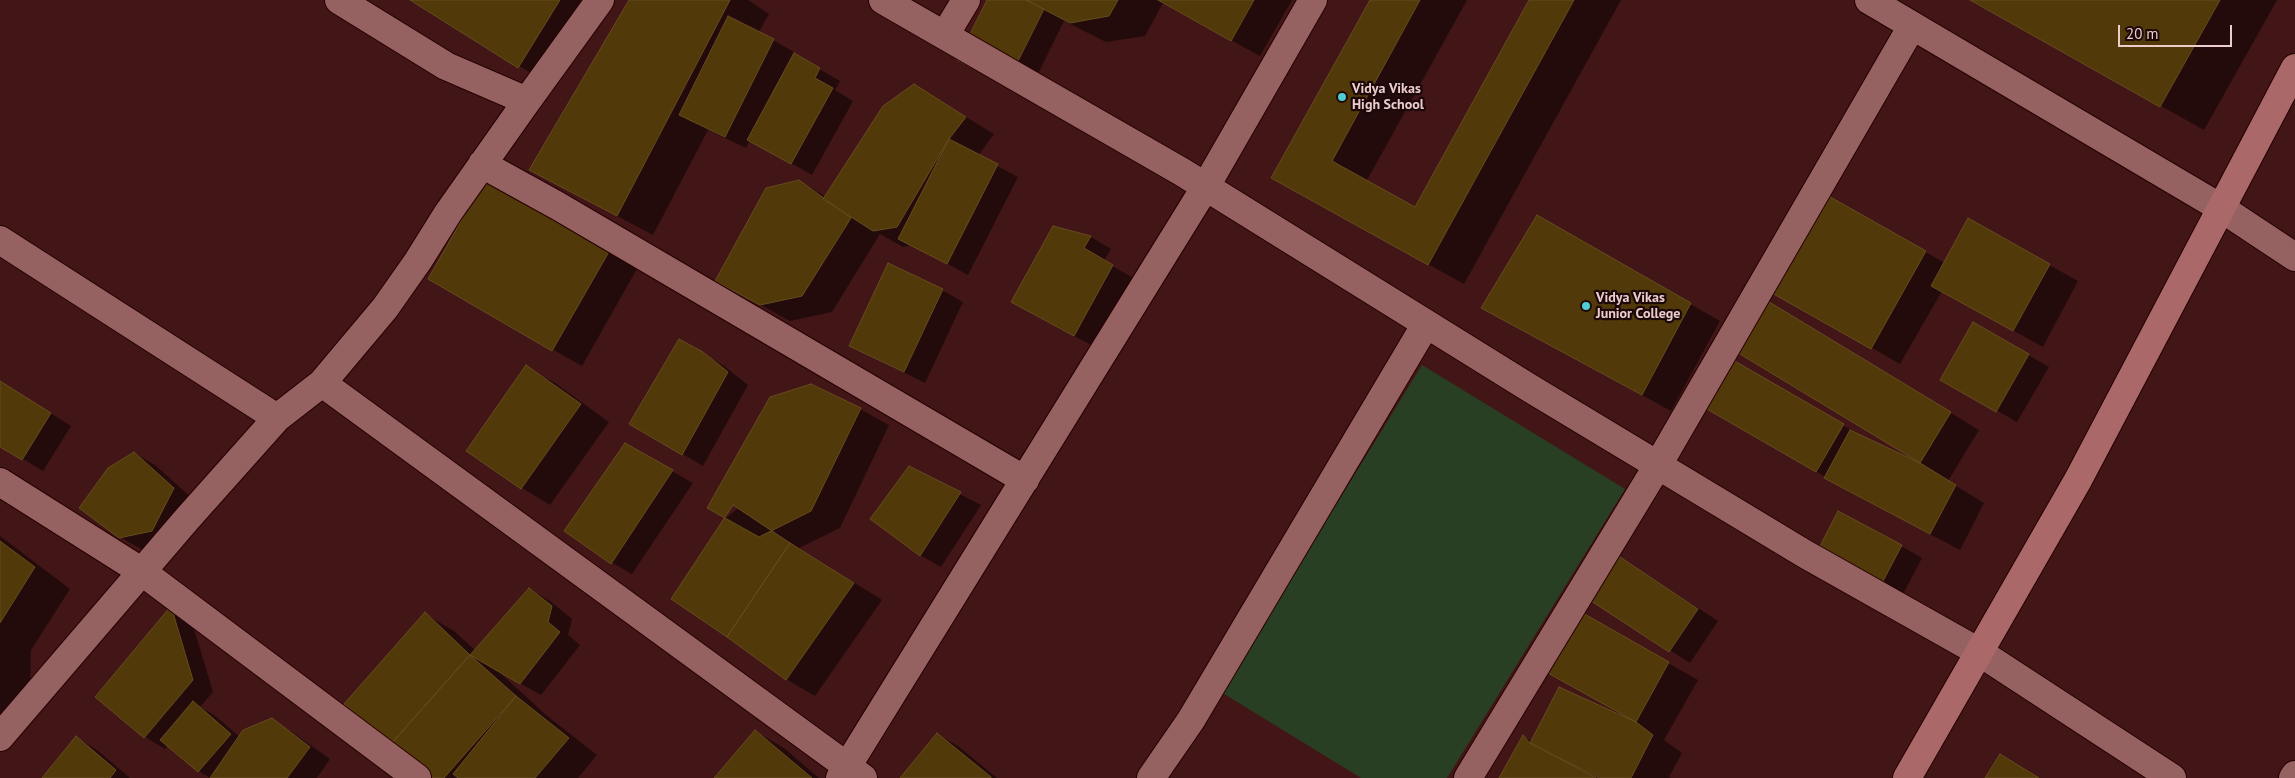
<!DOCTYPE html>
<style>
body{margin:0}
#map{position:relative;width:2295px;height:778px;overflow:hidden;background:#421517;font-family:"PT Sans",sans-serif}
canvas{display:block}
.scale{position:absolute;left:2118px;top:25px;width:114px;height:22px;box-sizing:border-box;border:2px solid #eccdcc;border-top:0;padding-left:6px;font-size:15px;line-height:18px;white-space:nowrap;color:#eccdcc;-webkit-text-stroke:4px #1c0809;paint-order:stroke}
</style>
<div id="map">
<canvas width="2295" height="778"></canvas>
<div class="scale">20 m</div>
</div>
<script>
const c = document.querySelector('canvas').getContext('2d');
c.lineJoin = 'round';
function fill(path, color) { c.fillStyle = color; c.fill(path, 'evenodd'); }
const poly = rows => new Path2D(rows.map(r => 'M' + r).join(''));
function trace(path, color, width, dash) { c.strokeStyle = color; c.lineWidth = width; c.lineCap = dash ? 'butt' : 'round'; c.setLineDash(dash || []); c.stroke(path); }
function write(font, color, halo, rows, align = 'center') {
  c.font = font + ' "PT Sans",sans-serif'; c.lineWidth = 4.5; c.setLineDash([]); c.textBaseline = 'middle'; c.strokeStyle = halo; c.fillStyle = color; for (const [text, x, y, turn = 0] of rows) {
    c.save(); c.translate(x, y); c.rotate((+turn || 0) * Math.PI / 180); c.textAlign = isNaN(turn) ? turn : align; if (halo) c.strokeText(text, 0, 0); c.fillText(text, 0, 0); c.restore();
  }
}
const green = poly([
 [1422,365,1625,489,1447,778,1361,778,1221,692]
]);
const shadow = poly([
 [411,0,608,0,554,87],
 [631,0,748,0,769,14,759,32,794,52,793,54,840,81,835,90,853,101,812,175,750,140,746,148,708,130,653,235,530,170],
 [989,0,1292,0,1260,56,1163,3,1145,36,1106,42,1064,21,1027,96,959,60],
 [1372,0,1467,0,1366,182,1415,209,1531,0,1621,0,1464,284,1308,198],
 [1971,0,2277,0,2204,130],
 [914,85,994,134,978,156,1018,177,968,275,913,245,903,247,880,234,832,312,790,321,746,297,799,181,826,197],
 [486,180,638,267,582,366,429,279],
 [1825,196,1945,263,1969,220,2078,281,2043,347,1942,291,1900,364,1772,291],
 [1538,217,1720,321,1671,411,1483,308],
 [1054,228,1091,237,1111,249,1104,261,1133,278,1095,347,1033,314],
 [942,290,963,302,925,383,850,345],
 [1785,312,1979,430,1948,481,1984,503,1960,550,1854,494,1707,407,1733,361,1868,440,1918,463,1919,461],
 [1973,323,2049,367,2017,422,1942,379],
 [680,340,724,366,748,385,703,466,631,424],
 [526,367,555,383,609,422,550,505,522,488,467,451],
 [0,381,71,426,43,471,0,445],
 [860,409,889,425,840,528,799,548,882,600,815,696,786,679,726,518],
 [625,445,693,483,632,574,611,562],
 [134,453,155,465,194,500,173,543,141,549,120,537],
 [909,468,981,505,941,567,920,555],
 [0,536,70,589,31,650,30,698,0,745],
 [1901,546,1922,558,1903,594,1840,561],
 [1615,554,1718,621,1690,663,1587,596],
 [529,589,550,601,572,619,568,635,580,645,541,695,498,671,546,715,597,755,578,778,431,778,425,614,454,631,476,651],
 [171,607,191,619,213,692,200,707,214,715,240,737,271,720,292,732,330,759,317,778,210,778,199,771,168,745,165,749,145,737],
 [1581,614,1698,680,1664,740,1682,753,1669,777,1672,778,1500,778,1524,737,1532,741,1629,718],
 [755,731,784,748,819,778,715,778],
 [937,734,958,746,997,778,903,778],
 [77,738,97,750,130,778,43,778]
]);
const building = poly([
 [410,0,560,0,518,68,410,0],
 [629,0,730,0,617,216,529,170,629,0],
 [987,0,1026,0,1044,9,1006,85,957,60,987,0],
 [1026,0,1118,0,1109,16,1070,23,1026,0],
 [1158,0,1254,0,1231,41,1158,0],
 [1370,0,1420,0,1332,161,1415,207,1529,0,1574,0,1428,265,1271,178,1370,0],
 [1970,0,2220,0,2160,107,1970,0],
 [728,16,774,39,725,137,679,115,728,16],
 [794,53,820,68,815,78,833,88,791,164,747,140,794,53],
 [914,84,966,117,949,139,897,227,873,231,823,199,883,106,914,84],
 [949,139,998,164,947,264,898,239,949,139],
 [485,179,610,250,552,351,428,279,485,179],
 [799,180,851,218,802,296,760,305,715,281,766,188,799,180],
 [1825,194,1926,251,1871,349,1770,292,1825,194],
 [1537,215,1691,303,1642,395,1481,308,1537,215],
 [1968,218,2050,264,2013,331,1931,286,1968,218],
 [1053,226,1091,236,1084,248,1113,265,1074,336,1011,302,1053,226],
 [888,263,943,289,904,372,849,346,888,263],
 [1756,294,1951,412,1920,463,1725,345,1756,294],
 [1973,322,2029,354,1996,412,1940,380,1973,322],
 [679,339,703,352,728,372,682,455,629,424,679,339],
 [1733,360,1844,424,1816,472,1705,408,1733,360],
 [526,365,581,404,521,489,466,451,526,365],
 [0,381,51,413,22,460,0,447,0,381],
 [811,384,861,408,811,511,759,537,707,508,770,397,811,384],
 [1850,430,1920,463,1956,485,1930,534,1824,478,1850,430],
 [625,443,673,470,611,564,564,531,625,443],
 [134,452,174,488,152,531,119,538,79,508,108,468,134,452],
 [909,466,961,492,920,556,870,519,909,466],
 [733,505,790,543,727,637,671,599,733,505],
 [1838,511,1902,545,1882,583,1818,550,1838,511],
 [0,541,35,567,0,623,0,541],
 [790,543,854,583,786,680,727,637,790,543],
 [1614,553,1698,609,1669,652,1585,597,1614,553],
 [529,588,552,606,548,622,560,632,520,684,470,655,529,588],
 [171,606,193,680,144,738,95,697,171,606],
 [425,612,470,655,391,744,344,704,425,612],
 [1581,612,1669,662,1636,722,1546,672,1581,612],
 [470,655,516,696,444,778,429,778,391,744,470,655],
 [1559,687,1636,722,1653,735,1631,778,1599,778,1530,743,1559,687],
 [516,696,569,738,535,778,458,778,453,774,516,696],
 [193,701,231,734,198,772,160,740,193,701],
 [272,718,310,747,287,778,210,778,243,730,272,718],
 [755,730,812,778,714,778,755,730],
 [937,733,991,777,991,778,900,778,937,733],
 [1523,735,1530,743,1596,778,1499,778,1523,735],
 [76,736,116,770,110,778,42,778,76,736],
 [2000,754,2039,778,1985,778,2000,754]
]);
const street = poly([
 [339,0,446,66,527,101,600,0],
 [883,0,1182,172,1528,387,1805,554,1979,652,2172,778],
 [1869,0,2221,208,2295,257],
 [945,35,966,0],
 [482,164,558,206,1025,480],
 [0,240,277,418],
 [322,383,863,778],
 [0,482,141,571,417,778],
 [0,737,187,519,277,418,322,383,385,308,418,261,448,213,527,101],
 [840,778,1206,186,1313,0],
 [1151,778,1191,720,1426,324],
 [1468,778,1658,465,1912,26],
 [2293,778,2295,775]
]);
const primary = poly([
 [1907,778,2078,480,2295,68]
]);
const markers = [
 [1342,97,5,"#51ccd2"],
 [1586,306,5,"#51ccd2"]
];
const poiNames = [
 ["Vidya Vikas",1352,89],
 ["High School",1352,105],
 ["Vidya Vikas",1596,298],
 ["Junior College",1596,314]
];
fill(green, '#293f24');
fill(shadow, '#0007');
fill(building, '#513909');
trace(building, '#654c20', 1);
trace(street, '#260003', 30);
trace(primary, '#260003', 30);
trace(street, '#966161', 28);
trace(primary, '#aa6868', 28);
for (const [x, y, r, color] of markers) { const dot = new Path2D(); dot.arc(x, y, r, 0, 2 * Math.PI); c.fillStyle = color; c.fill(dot); trace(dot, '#1c0809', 2); }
write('bold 14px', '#eccdcc', '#1c0809', poiNames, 'left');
</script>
